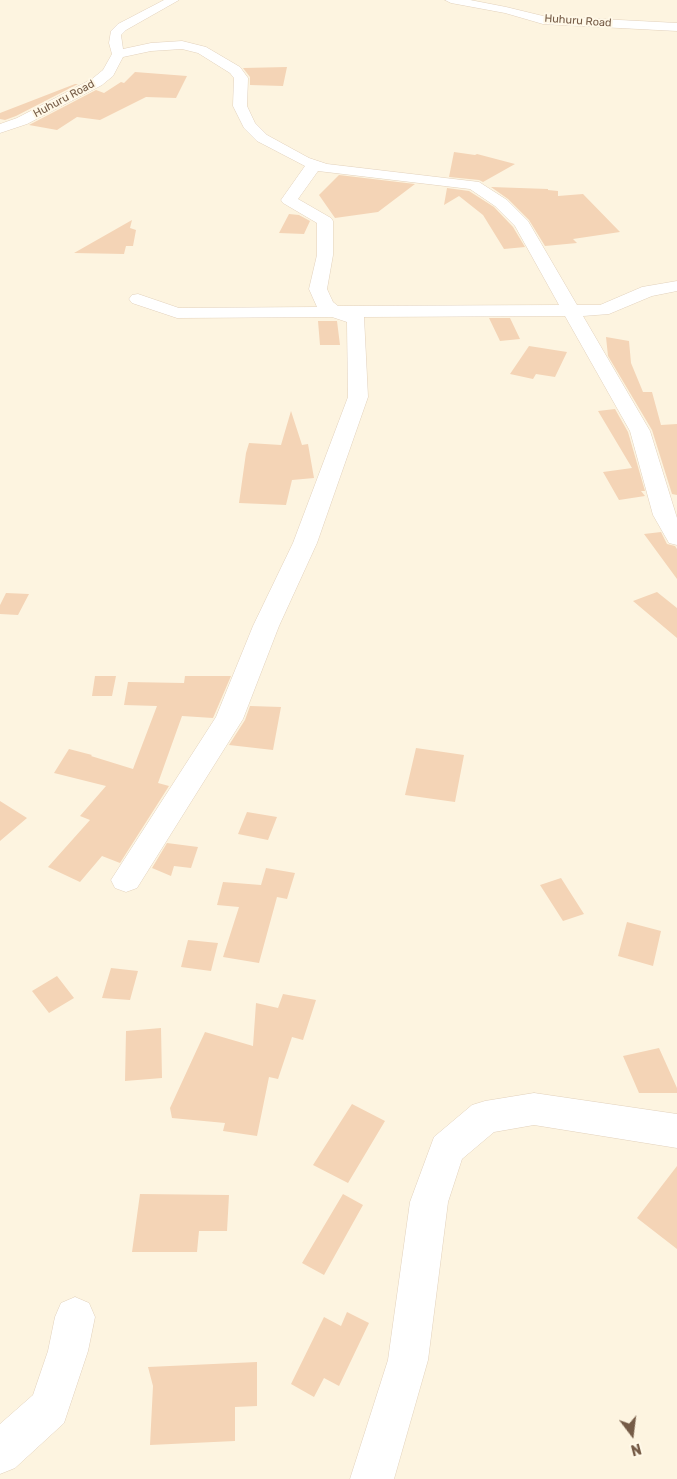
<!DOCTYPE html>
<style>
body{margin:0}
#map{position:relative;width:677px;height:1479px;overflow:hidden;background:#fdf4e0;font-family:Rubik,sans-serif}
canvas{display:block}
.north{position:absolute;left:607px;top:1409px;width:50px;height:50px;-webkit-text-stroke:4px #fff8e7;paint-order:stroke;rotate:165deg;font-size:14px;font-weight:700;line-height:20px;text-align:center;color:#755b46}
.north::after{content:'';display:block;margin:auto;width:18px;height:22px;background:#755b46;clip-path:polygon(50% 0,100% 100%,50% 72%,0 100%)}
</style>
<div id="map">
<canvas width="677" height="1479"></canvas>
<div class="north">N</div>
</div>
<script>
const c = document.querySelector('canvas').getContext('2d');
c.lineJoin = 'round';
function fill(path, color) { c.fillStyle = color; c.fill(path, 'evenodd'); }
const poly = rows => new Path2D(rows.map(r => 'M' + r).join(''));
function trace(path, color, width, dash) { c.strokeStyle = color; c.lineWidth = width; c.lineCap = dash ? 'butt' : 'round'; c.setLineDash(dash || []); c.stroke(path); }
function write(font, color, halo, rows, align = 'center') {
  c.font = font + ' Rubik,sans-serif'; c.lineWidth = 4; c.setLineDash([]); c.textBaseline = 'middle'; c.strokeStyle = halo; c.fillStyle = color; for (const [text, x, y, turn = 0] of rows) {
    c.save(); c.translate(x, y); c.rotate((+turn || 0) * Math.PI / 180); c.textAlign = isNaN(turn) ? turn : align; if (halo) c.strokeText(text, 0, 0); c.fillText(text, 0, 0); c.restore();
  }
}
const building = poly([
 [287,67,283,86,250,85,250,77,243,68],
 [135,72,187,76,176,98,146,97,100,120,77,117,57,130,29,125,96,90,104,93,121,82,124,83],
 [75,84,78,84,16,116,5,120,0,119,0,113],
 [454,152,475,155,477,154,515,164,483,182,479,180,449,177],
 [339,175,415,184,378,212,335,218,319,195],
 [491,187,548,189,548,190,558,191,558,196,583,194,620,232,573,239,577,243,545,246,529,220,508,199],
 [447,188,469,191,494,207,513,227,525,247,504,249,483,215,459,196,444,205],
 [289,214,299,215,310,221,304,234,279,233],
 [132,220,130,228,136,230,133,246,126,246,124,254,74,253],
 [489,318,510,318,520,339,500,341],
 [318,321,337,321,340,345,320,345],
 [606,337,629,341,631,363,643,392,652,392,661,425,677,424,677,495,672,494,652,430,608,356],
 [529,346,567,352,555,377,536,374,533,379,510,374],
 [615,409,628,432,645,491,641,491,645,496,619,500,603,472,632,468,598,411],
 [291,411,302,445,308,444,314,478,292,480,286,505,239,503,246,453,249,443,281,445],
 [661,532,667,544,675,546,677,549,677,579,644,534],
 [657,592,677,608,677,638,633,601],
 [6,593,29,594,18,615,0,614,0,605],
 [95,676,116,676,112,696,92,696],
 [185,676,231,676,213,718,182,716,158,783,169,786,120,863,102,856,80,882,48,867,90,820,80,816,106,786,54,773,69,749,92,755,91,756,133,769,157,706,124,705,128,682,184,683],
 [250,706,281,707,273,750,229,745,245,720],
 [416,748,464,755,455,802,405,795],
 [0,801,27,818,0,841],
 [247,812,277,817,268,840,238,834],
 [167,843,198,847,191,868,174,866,171,876,152,868],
 [266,868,295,873,287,899,277,897,259,963,223,957,239,907,217,905,223,882,261,885],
 [561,878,584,914,563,921,540,885],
 [627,922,661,931,653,966,618,956],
 [188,940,218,943,211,971,181,967],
 [111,968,138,971,130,1000,102,998],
 [57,976,74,998,49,1013,32,991],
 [283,994,316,1000,303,1040,292,1037,278,1079,269,1077,257,1136,223,1131,225,1123,172,1118,170,1108,205,1032,253,1046,256,1003,278,1008],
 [161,1028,162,1078,125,1081,126,1031],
 [659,1048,677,1088,677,1093,639,1093,623,1056],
 [352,1104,385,1121,348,1183,313,1165],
 [677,1166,677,1249,637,1218],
 [140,1194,229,1195,227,1231,199,1231,197,1252,132,1252],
 [343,1194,363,1205,324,1275,302,1263],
 [347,1312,369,1323,339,1386,324,1378,314,1397,291,1384,324,1317,341,1326],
 [257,1362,257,1406,235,1407,235,1441,150,1445,153,1386,148,1367]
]);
const street = poly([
 [164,0,179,0,126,30,121,35,123,49,151,43,182,41,206,47,240,67,248,78,247,106,255,123,267,135,309,158,327,164,479,182,507,200,528,221,577,305,600,305,642,287,677,281,677,291,652,296,609,314,583,316,650,431,677,518,677,545,669,543,653,515,630,431,565,316,364,317,368,397,317,543,279,626,243,719,137,888,126,892,115,888,111,880,216,717,253,626,293,543,348,397,347,322,332,317,177,318,132,303,129,299,132,295,138,294,179,308,317,307,309,289,317,255,317,223,283,203,281,200,305,166,257,141,244,128,233,106,234,78,230,73,198,53,182,49,151,51,123,57,113,76,102,85,27,124,0,133,0,124,17,118,92,79,103,70,112,54,109,43,111,31,118,24,164,0],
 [318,171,470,189,495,206,515,226,559,305,338,306,333,302,327,289,333,255,333,221,331,218,298,199,318,171],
 [445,0,470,0,506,7,543,16,677,23,677,31,543,24,505,13,451,3,445,0],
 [534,1093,677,1114,677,1148,534,1125,494,1132,462,1159,448,1202,428,1360,394,1479,350,1479,388,1360,410,1202,434,1137,472,1105,485,1101,534,1093],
 [75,1297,89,1303,95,1317,88,1351,64,1423,15,1468,0,1474,0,1424,33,1395,48,1351,55,1317,61,1303,75,1297]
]);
const farStreetnames = [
 ["Huhuru Road",578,21,4],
 ["Huhuru Road",64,99,-28]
];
fill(building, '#f4d4b6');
trace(street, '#e2d1bc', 1);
fill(street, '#fff');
write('11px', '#755b46', '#fff8e7', farStreetnames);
</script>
